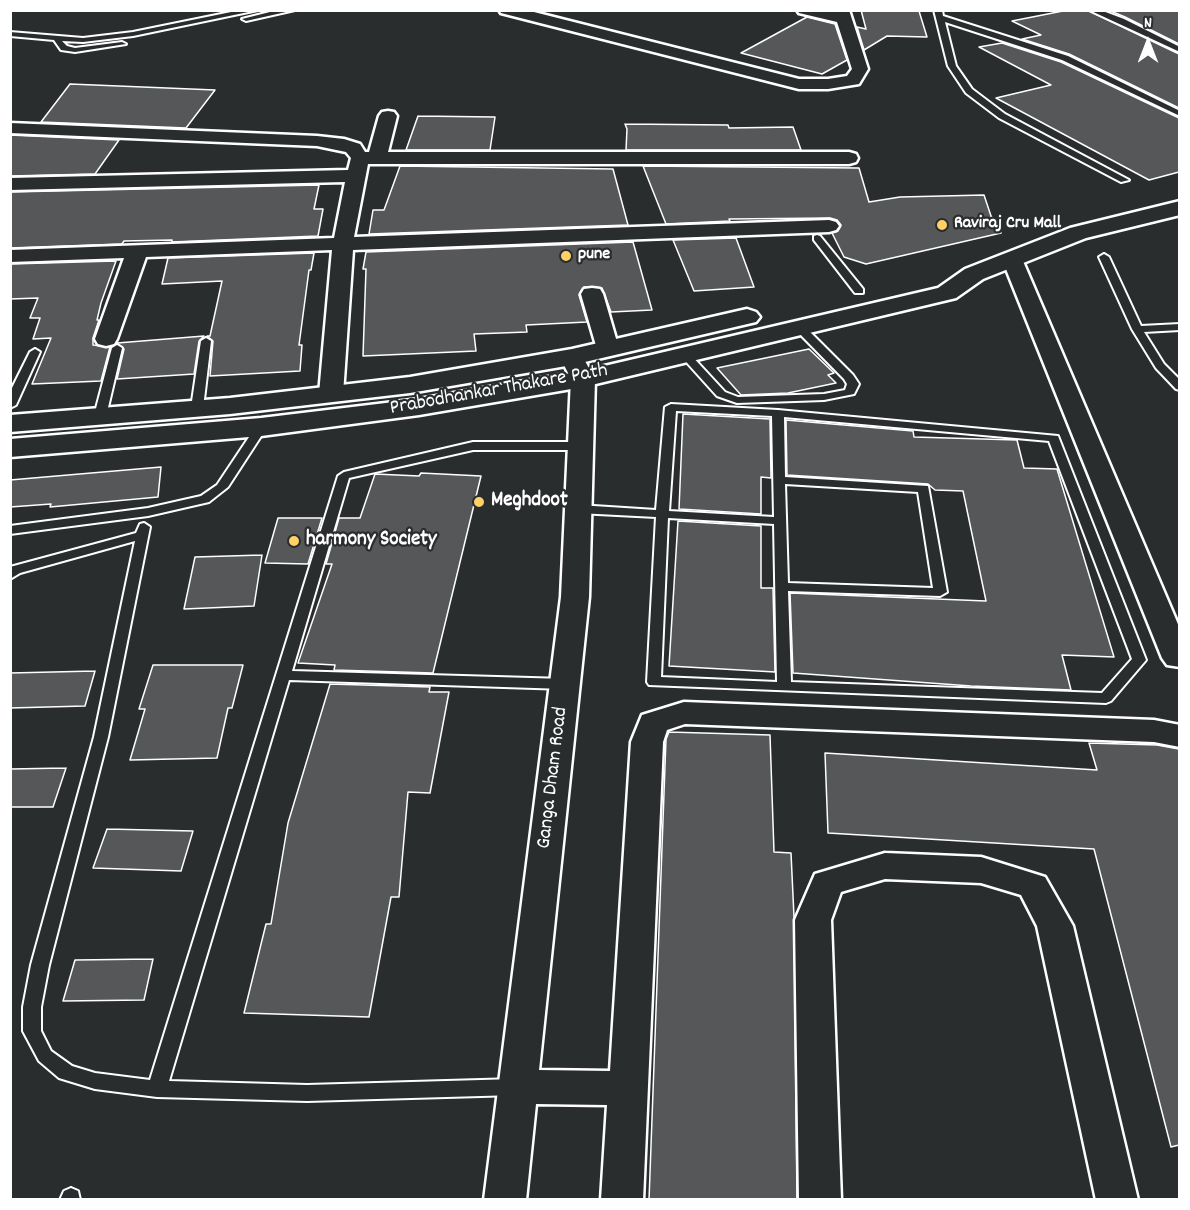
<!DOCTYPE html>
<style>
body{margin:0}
#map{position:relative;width:1190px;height:1210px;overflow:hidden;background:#2a2d2e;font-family:Dekko,sans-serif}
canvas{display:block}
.frame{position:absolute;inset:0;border:12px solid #fff;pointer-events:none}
.north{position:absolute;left:1118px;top:12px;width:60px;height:60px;-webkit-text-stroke:4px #2a2d2e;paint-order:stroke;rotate:0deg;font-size:16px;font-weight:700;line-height:24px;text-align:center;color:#fff}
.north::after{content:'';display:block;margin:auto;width:21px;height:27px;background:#fff;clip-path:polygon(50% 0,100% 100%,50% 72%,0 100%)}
</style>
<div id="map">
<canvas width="1190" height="1210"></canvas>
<div class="frame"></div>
<div class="north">N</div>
</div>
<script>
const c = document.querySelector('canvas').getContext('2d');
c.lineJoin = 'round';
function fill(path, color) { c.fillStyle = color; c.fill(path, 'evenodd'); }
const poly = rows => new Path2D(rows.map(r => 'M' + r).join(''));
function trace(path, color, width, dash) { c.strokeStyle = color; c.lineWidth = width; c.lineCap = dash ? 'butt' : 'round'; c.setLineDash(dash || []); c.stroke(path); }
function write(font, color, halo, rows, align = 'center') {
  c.font = font + ' Dekko,sans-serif'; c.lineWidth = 4.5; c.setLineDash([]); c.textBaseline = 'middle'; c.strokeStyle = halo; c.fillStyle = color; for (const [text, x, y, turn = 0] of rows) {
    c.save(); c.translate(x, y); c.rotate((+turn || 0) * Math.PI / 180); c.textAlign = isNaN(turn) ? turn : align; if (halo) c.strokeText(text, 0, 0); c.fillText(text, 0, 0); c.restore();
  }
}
const building = poly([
 [861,10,919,11,927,37,887,36,864,50,857,27,866,29,861,10],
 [1068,10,1087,10,1179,54,1179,108,1069,54,1022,39,1041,35,1012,21,1068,10],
 [1108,10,1179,10,1179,44,1125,17,1108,10],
 [807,17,835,24,847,60,822,74,741,53,807,17],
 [1002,43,1061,62,1179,118,1179,172,1149,180,996,98,1051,85,979,47,1002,43],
 [70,84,215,90,186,128,41,122,70,84],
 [418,116,495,117,490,150,406,150,418,116],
 [625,124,728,125,729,128,793,127,801,150,626,150,627,129,625,124],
 [10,135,119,140,95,174,10,176,10,135],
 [400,166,613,169,628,225,369,234,373,210,384,210,400,166],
 [643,166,859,168,869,202,900,197,984,195,991,216,1001,233,866,264,844,257,832,233,838,231,841,225,837,220,830,218,729,219,730,221,666,224,643,166],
 [319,185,314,209,323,209,318,236,172,242,172,240,124,241,122,244,10,248,10,192,319,185],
 [736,238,754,287,694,291,673,240,736,238],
 [633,242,652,310,611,312,602,288,584,287,579,295,587,322,526,325,527,332,474,334,476,351,363,356,366,269,363,269,366,252,633,242],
 [314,253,311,270,309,270,299,345,302,345,300,371,210,376,213,341,207,336,210,336,222,281,162,284,168,258,314,253],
 [116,261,101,303,97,320,99,320,93,338,93,345,110,347,101,381,32,384,51,338,33,339,40,318,30,318,38,298,10,299,10,264,116,261],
 [204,336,199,341,194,374,117,379,124,349,117,343,204,336],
 [809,349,834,373,828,375,836,383,788,393,741,395,717,368,809,349],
 [683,414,770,419,771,478,761,477,761,514,679,509,683,414],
 [786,420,913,431,914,437,1017,440,1024,468,1057,469,1114,657,1062,655,1071,690,971,686,793,673,790,593,986,601,963,491,935,490,928,484,787,475,786,420],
 [161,467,158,497,50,507,51,504,10,507,10,480,161,467],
 [421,473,481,476,433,673,334,670,335,665,298,663,332,564,326,564,339,518,360,518,375,474,419,476,421,473],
 [278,518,322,518,308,564,265,563,278,518],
 [678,521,761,526,761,588,773,588,775,672,669,666,678,521],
 [262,555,254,606,184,609,195,557,262,555],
 [153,665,243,665,232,708,228,708,217,758,130,760,145,709,139,709,153,665],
 [95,671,85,706,10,708,10,673,95,671],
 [330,684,430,687,429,692,449,692,430,793,408,792,399,897,391,897,369,1017,244,1013,266,924,271,924,288,823,330,684],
 [669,732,770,735,774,852,791,853,794,917,797,1200,649,1200,666,739,669,732],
 [1089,743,1157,745,1179,749,1179,1145,1171,1147,1094,849,828,833,825,753,1097,770,1089,743],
 [66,768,53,807,10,807,10,769,66,768],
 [107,829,193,831,181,871,93,868,107,829],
 [153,959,144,1000,63,1001,75,960,153,959]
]);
const lane = poly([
 [241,10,258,10,133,36,83,42,62,41,67,46,75,48,122,42,126,44,75,52,61,50,54,40,10,36,10,32,83,38,133,32,241,10],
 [278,10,295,10,246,21,242,19,278,10],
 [934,10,942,10,943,16,1068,56,1180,111,1180,116,1062,60,945,22,956,66,972,89,1005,114,1129,180,1121,182,999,118,966,93,948,66,934,10],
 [1089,10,1100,10,1124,19,1180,47,1180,52,1089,10],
 [817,235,820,236,863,289,863,293,855,293,814,240,814,236,817,235],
 [1104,254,1109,257,1141,326,1180,324,1180,330,1144,332,1164,364,1180,380,1180,390,1176,389,1156,368,1132,329,1099,257,1104,254],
 [800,325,804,326,853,375,859,384,854,394,824,400,737,403,717,396,680,355,681,353,689,353,725,392,738,397,824,394,845,390,847,384,844,379,796,330,795,328,800,325],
 [206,338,211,341,203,408,197,411,191,408,201,341,206,338],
 [117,345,122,348,106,416,100,419,96,418,94,416,112,348,117,345],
 [35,349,40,352,16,405,10,408,10,392,30,352,35,349],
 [671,404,778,410,1058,436,1146,660,1111,701,1106,703,649,685,647,682,656,517,578,513,572,509,578,505,656,510,665,407,671,404],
 [676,411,772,416,774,517,669,511,676,411],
 [784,417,1049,441,1132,659,1102,693,791,682,788,591,940,596,947,592,928,486,785,477,784,417],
 [785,484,918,492,933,588,788,583,785,484],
 [668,518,774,524,777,682,661,677,668,518],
 [261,424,267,427,228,487,209,502,148,516,10,534,10,526,148,508,201,496,217,485,257,425,261,424],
 [473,442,581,442,587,446,581,450,473,450,349,478,292,671,565,679,572,684,565,689,289,680,169,1081,307,1085,516,1079,523,1081,525,1087,523,1093,516,1095,307,1101,157,1097,95,1089,59,1078,39,1061,23,1031,23,1007,31,965,94,737,135,541,20,573,10,579,10,567,136,533,140,524,144,523,150,527,108,737,49,965,41,1007,41,1031,51,1051,72,1066,95,1073,150,1080,338,476,344,472,473,442],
 [71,1188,78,1191,80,1200,60,1200,64,1191,71,1188]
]);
const street = poly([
 [499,10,526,10,799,79,828,79,847,76,852,69,837,22,799,13,797,10,849,10,868,69,859,84,828,89,799,89,501,13,499,10],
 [388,111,394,112,397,116,388,152,849,152,856,154,858,158,856,162,849,164,368,164,354,237,829,220,836,222,839,226,836,230,829,232,353,250,343,394,339,399,331,401,323,399,319,394,332,250,146,257,117,339,114,344,106,346,98,344,95,339,124,258,10,262,10,250,334,238,345,182,10,190,10,178,348,170,351,158,346,152,317,146,10,133,10,123,317,136,344,139,360,144,365,152,369,152,379,116,382,112,388,111],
 [1012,253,1019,255,1022,259,1180,629,1180,667,1167,665,1162,658,1002,259,1005,255,1012,253],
 [592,288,600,289,603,294,619,349,616,354,608,356,600,354,597,349,581,294,584,289,592,288],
 [572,350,580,352,595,379,589,597,539,1070,610,1071,631,742,642,715,684,702,1154,720,1180,725,1180,747,1154,742,685,724,667,730,663,742,643,1200,601,1200,607,1105,536,1104,526,1200,484,1200,561,597,571,379,560,357,564,352,572,350],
 [885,853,981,857,1045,877,1073,926,1138,1200,1096,1200,1037,926,1021,895,981,883,885,879,841,892,831,920,841,1200,799,1200,795,920,815,874,885,853]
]);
const secondary = poly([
 [1180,201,1180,215,1086,238,983,279,956,298,583,387,419,415,261,436,10,457,10,439,261,418,419,399,583,371,938,288,965,269,1070,228,1180,201],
 [747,309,756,312,760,317,756,322,572,365,410,393,230,414,10,432,10,415,230,398,410,377,572,349,747,309]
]);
const markers = [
 [942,225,6,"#ffd166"],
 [566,256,6,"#ffd166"],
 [479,502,6,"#ffd166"],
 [294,541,6,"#ffd166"]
];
const farPoinames = [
 ["Raviraj Cru Mall",954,225],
 ["pune",578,256]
];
const streetNames = [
 ["Prabodhankar Thakare Path",499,391,-10],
 ["Ganga Dham Road",554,778,-83]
];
const poiNames = [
 ["Meghdoot",491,502],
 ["harmony Society",306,541]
];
fill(building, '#555758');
trace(building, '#fff', 1.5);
trace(lane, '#fff', 4);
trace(street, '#fff', 5);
trace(secondary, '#fff', 5);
fill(lane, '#2a2d2e');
fill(street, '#2a2d2e');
fill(secondary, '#2a2d2e');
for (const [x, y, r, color] of markers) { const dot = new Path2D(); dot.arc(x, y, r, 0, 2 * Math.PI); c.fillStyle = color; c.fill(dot); trace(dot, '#2a2d2e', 2); }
write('bold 18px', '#fff', '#2a2d2e', farPoinames, 'left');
write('21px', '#fff', '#2a2d2e', streetNames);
write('bold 21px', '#fff', '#2a2d2e', poiNames, 'left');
</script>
